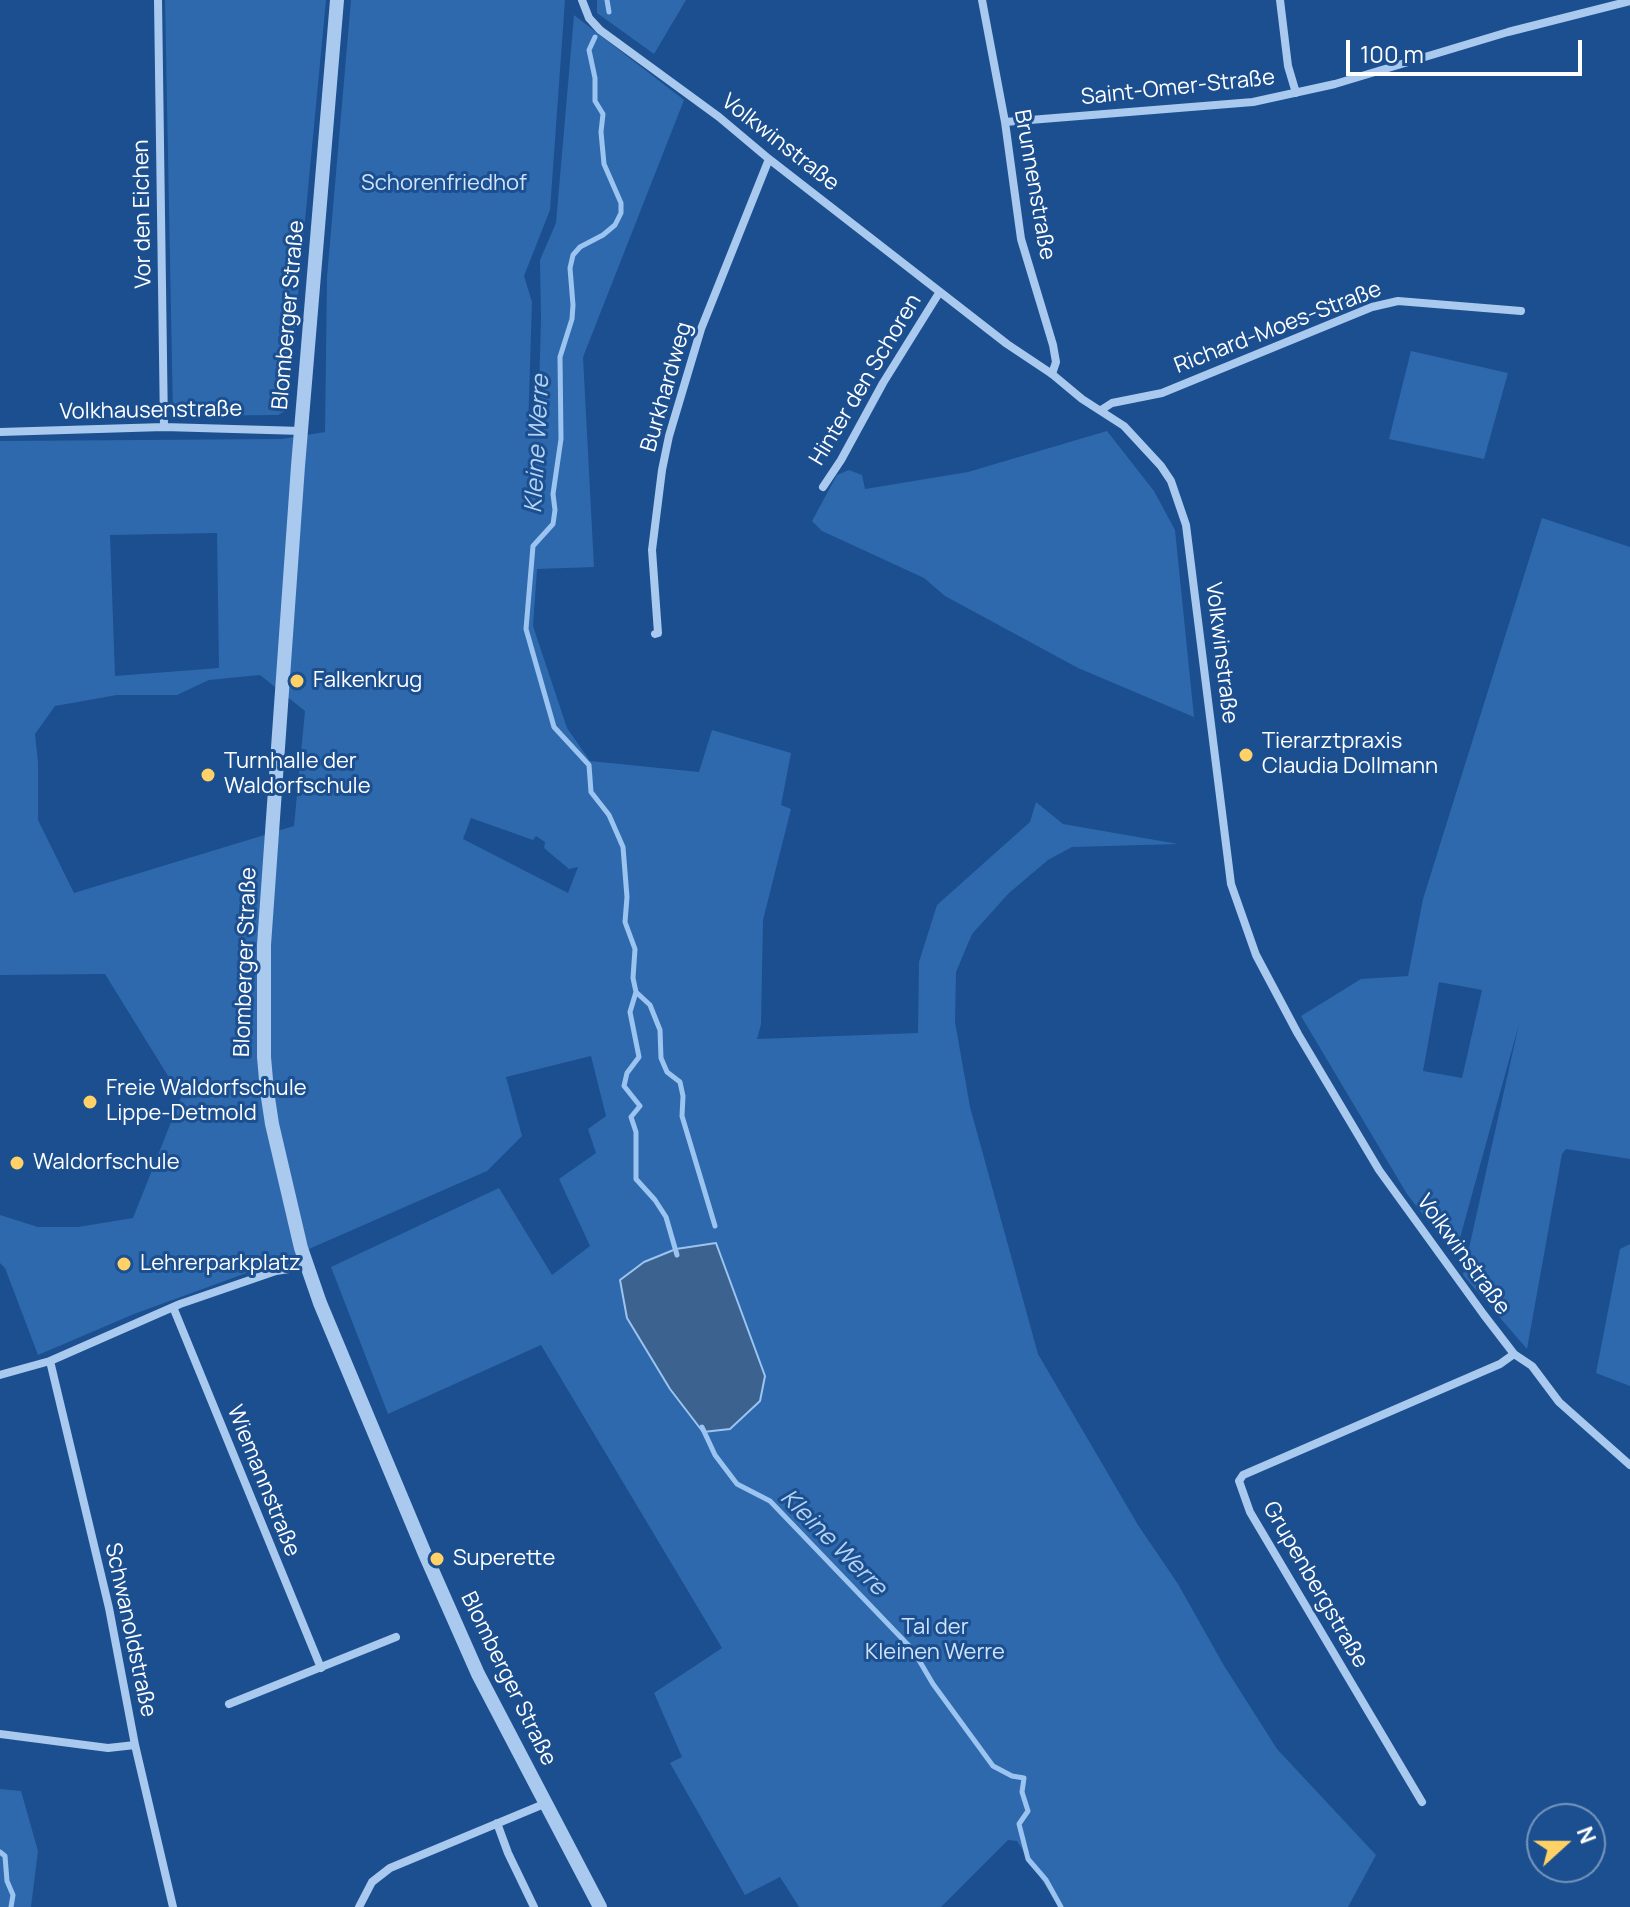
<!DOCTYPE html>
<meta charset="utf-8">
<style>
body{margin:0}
#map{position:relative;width:1630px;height:1907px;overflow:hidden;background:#1b4f8f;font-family:Manrope,sans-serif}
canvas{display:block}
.north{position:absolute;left:1526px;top:1803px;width:80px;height:80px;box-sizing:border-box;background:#1b4f8f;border:2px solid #7695bc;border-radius:50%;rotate:69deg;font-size:22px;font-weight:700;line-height:32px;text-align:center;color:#fff}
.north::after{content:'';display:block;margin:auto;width:28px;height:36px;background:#ffd166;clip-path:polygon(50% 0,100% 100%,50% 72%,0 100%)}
.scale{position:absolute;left:1346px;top:40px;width:236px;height:36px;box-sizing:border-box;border:4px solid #fff;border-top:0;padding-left:10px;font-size:24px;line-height:28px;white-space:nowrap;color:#fff;-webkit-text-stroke:6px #1b4f8f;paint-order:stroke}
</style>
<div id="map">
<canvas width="1630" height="1907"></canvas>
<div class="north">N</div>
<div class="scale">100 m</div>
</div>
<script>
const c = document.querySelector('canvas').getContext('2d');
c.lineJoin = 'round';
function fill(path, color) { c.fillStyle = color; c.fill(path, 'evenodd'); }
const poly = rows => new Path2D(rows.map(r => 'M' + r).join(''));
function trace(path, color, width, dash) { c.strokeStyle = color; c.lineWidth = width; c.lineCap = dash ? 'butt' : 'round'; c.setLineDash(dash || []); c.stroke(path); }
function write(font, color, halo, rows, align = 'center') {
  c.font = font + ' Manrope,sans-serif'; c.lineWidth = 6; c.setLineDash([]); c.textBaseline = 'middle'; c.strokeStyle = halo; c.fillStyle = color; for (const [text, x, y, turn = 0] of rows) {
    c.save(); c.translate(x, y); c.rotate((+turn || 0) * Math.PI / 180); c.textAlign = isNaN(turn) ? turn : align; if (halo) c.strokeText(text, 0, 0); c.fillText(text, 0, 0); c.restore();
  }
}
const green = poly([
 [165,0,326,0,287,410,278,415,173,416],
 [351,0,565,0,550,210,524,276,532,302,528,430,538,429,541,319,540,260,556,223,574,15,684,100,583,357,594,567,537,569,533,626,567,728,590,761,699,772,712,730,791,753,781,805,791,809,763,920,761,1024,757,1039,918,1033,919,962,937,905,1030,822,1036,802,1063,824,1178,844,1072,847,1048,860,1009,893,972,934,956,972,955,1022,970,1107,1038,1354,1138,1525,1178,1584,1223,1664,1277,1749,1376,1855,1348,1907,1059,1907,1017,1841,1008,1840,941,1907,799,1907,780,1877,745,1895,670,1763,682,1757,654,1693,722,1648,541,1345,388,1414,331,1267,499,1188,552,1275,590,1246,559,1179,596,1153,588,1129,606,1116,591,1056,506,1077,522,1136,487,1171,293,1256,134,1314,38,1355,5,1268,0,1263,0,1215,38,1227,78,1227,133,1218,181,1097,105,974,0,975,0,441,282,439,325,432,327,277],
 [217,533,219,668,115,676,110,535],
 [260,675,305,711,294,826,74,893,38,820,38,762,35,734,55,706,117,695,177,695,209,680],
 [471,818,533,840,536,836,545,842,544,848,569,869,578,867,568,893,463,839],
 [597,0,686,0,654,54,597,13],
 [1411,351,1508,373,1484,459,1389,439],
 [1107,431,1154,491,1175,530,1194,717,1078,668,945,596,924,578,822,531,812,521,837,475,849,470,862,475,865,489,968,472],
 [1542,518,1630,547,1630,1159,1566,1149,1562,1154,1527,1349,1463,1275,1519,1024,1455,1256,1407,1194,1301,1016,1361,979,1408,976,1423,899],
 [1439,982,1482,990,1462,1078,1423,1071],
 [1630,1244,1630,1386,1596,1373,1620,1249],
 [0,1789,21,1791,38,1851,31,1907,0,1907]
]);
const water = poly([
 [716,1243,765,1376,760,1401,730,1429,703,1432,670,1389,627,1318,620,1280,644,1262,676,1249,716,1243]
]);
const stream = poly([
 [607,0,609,12],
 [595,37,589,50,595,78,595,101,603,114,601,132,604,164,621,203,621,213,615,225,603,235,580,247,573,255,570,268,573,305,572,319,560,357,561,439,553,494,555,510,553,524,533,546,526,629,554,727,589,765,591,792,609,815,623,847,627,897,625,922,635,949,633,978,636,992,650,1005,660,1030,661,1058,667,1072,680,1082,683,1096,682,1116,715,1226],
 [636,992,630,1012,639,1057,627,1073,624,1086,640,1106,631,1117,636,1132,636,1179,655,1200,666,1217,677,1255],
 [702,1427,715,1455,737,1484,770,1501,913,1650,933,1684,993,1766,1012,1776,1024,1778,1022,1792,1028,1811,1019,1824,1028,1859,1046,1880,1061,1907],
 [0,1852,5,1856,7,1881,13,1895,11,1907]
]);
const minor = poly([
 [158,0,164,427],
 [582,0,589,18,600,30,719,117,769,159,1007,344,1052,374,1082,399,1124,426,1161,466,1171,481,1186,525,1231,884,1256,955,1298,1034,1379,1170,1484,1315,1514,1354,1532,1366,1559,1402,1630,1465],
 [982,0,1005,122,1021,239,1053,345,1056,362,1052,374],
 [1280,0,1288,66,1296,93],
 [1005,122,1253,102,1335,84,1508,32,1630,1],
 [1101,410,1112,403,1162,393,1372,307,1398,301,1521,311],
 [0,432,164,427,302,431],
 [823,487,841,460,883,383,939,293],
 [655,634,658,633,652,550,662,470,669,436,701,329,769,159],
 [173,1307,321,1668],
 [50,1361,109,1608,135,1745,173,1907],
 [0,1375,50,1361,180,1304,276,1271,308,1266],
 [229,1704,396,1637],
 [0,1734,108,1748,135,1745],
 [1422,1802,1250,1512,1239,1481,1243,1475,1500,1364,1514,1354],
 [497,1823,508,1853,534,1907],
 [359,1907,372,1882,390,1868,544,1804]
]);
const tertiary = poly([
 [337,0,298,466,264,945,264,1057,267,1091,272,1124,301,1248,320,1303,425,1554,478,1674,600,1907]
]);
const markers = [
 [297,681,8,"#ffd166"],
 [1246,755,8,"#ffd166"],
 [208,775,8,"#ffd166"],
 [90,1102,8,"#ffd166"],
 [17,1163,8,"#ffd166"],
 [124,1264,8,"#ffd166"],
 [437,1559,8,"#ffd166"]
];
const streetNames = [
 ["Saint-Omer-Straße",1178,88,-6],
 ["Volkwinstraße",780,143,38],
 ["Brunnenstraße",1034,185,80],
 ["Vor den Eichen",143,214,-91],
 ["Blomberger Straße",289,315,-85],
 ["Richard-Moes-Straße",1278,328,-21],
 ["Hinter den Schoren",866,380,-59],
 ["Burkhardweg",667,387,-74],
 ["Volkhausenstraße",151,411,-1],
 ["Volkwinstraße",1221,653,83],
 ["Blomberger Straße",246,962,-88],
 ["Volkwinstraße",1463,1255,54],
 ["Wiemannstraße",263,1481,68],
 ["Grupenbergstraße",1315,1585,60],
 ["Schwanoldstraße",130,1630,78],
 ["Blomberger Straße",508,1679,64]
];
const parkNames = [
 ["Schorenfriedhof",444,184],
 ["Tal der",935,1628],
 ["Kleinen Werre",935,1653]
];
const poiNames = [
 ["Falkenkrug",313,681],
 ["Tierarztpraxis",1262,742],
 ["Claudia Dollmann",1262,767],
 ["Turnhalle der",224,762],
 ["Waldorfschule",224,787],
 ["Freie Waldorfschule",106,1089],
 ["Lippe-Detmold",106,1114],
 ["Waldorfschule",33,1163],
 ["Lehrerparkplatz",140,1264],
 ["Superette",453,1559]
];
const waterNames = [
 ["Kleine Werre",538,444,-87],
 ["Kleine Werre",833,1543,45]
];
fill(green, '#2e69ad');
fill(water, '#3c6290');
trace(water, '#9cc4f0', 2);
trace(stream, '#9cc4f0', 5);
trace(minor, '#a9c9ee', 8);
trace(tertiary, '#a9c9ee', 14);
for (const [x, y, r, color] of markers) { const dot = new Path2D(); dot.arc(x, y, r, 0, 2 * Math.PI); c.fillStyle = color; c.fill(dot); trace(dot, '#1b4f8f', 3); }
write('22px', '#fff', '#1b4f8f', streetNames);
write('22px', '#cfe3fa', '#1b4f8f', parkNames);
write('22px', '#fff', '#1b4f8f', poiNames, 'left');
write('italic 24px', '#b5d3f5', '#1b4f8f', waterNames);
</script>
